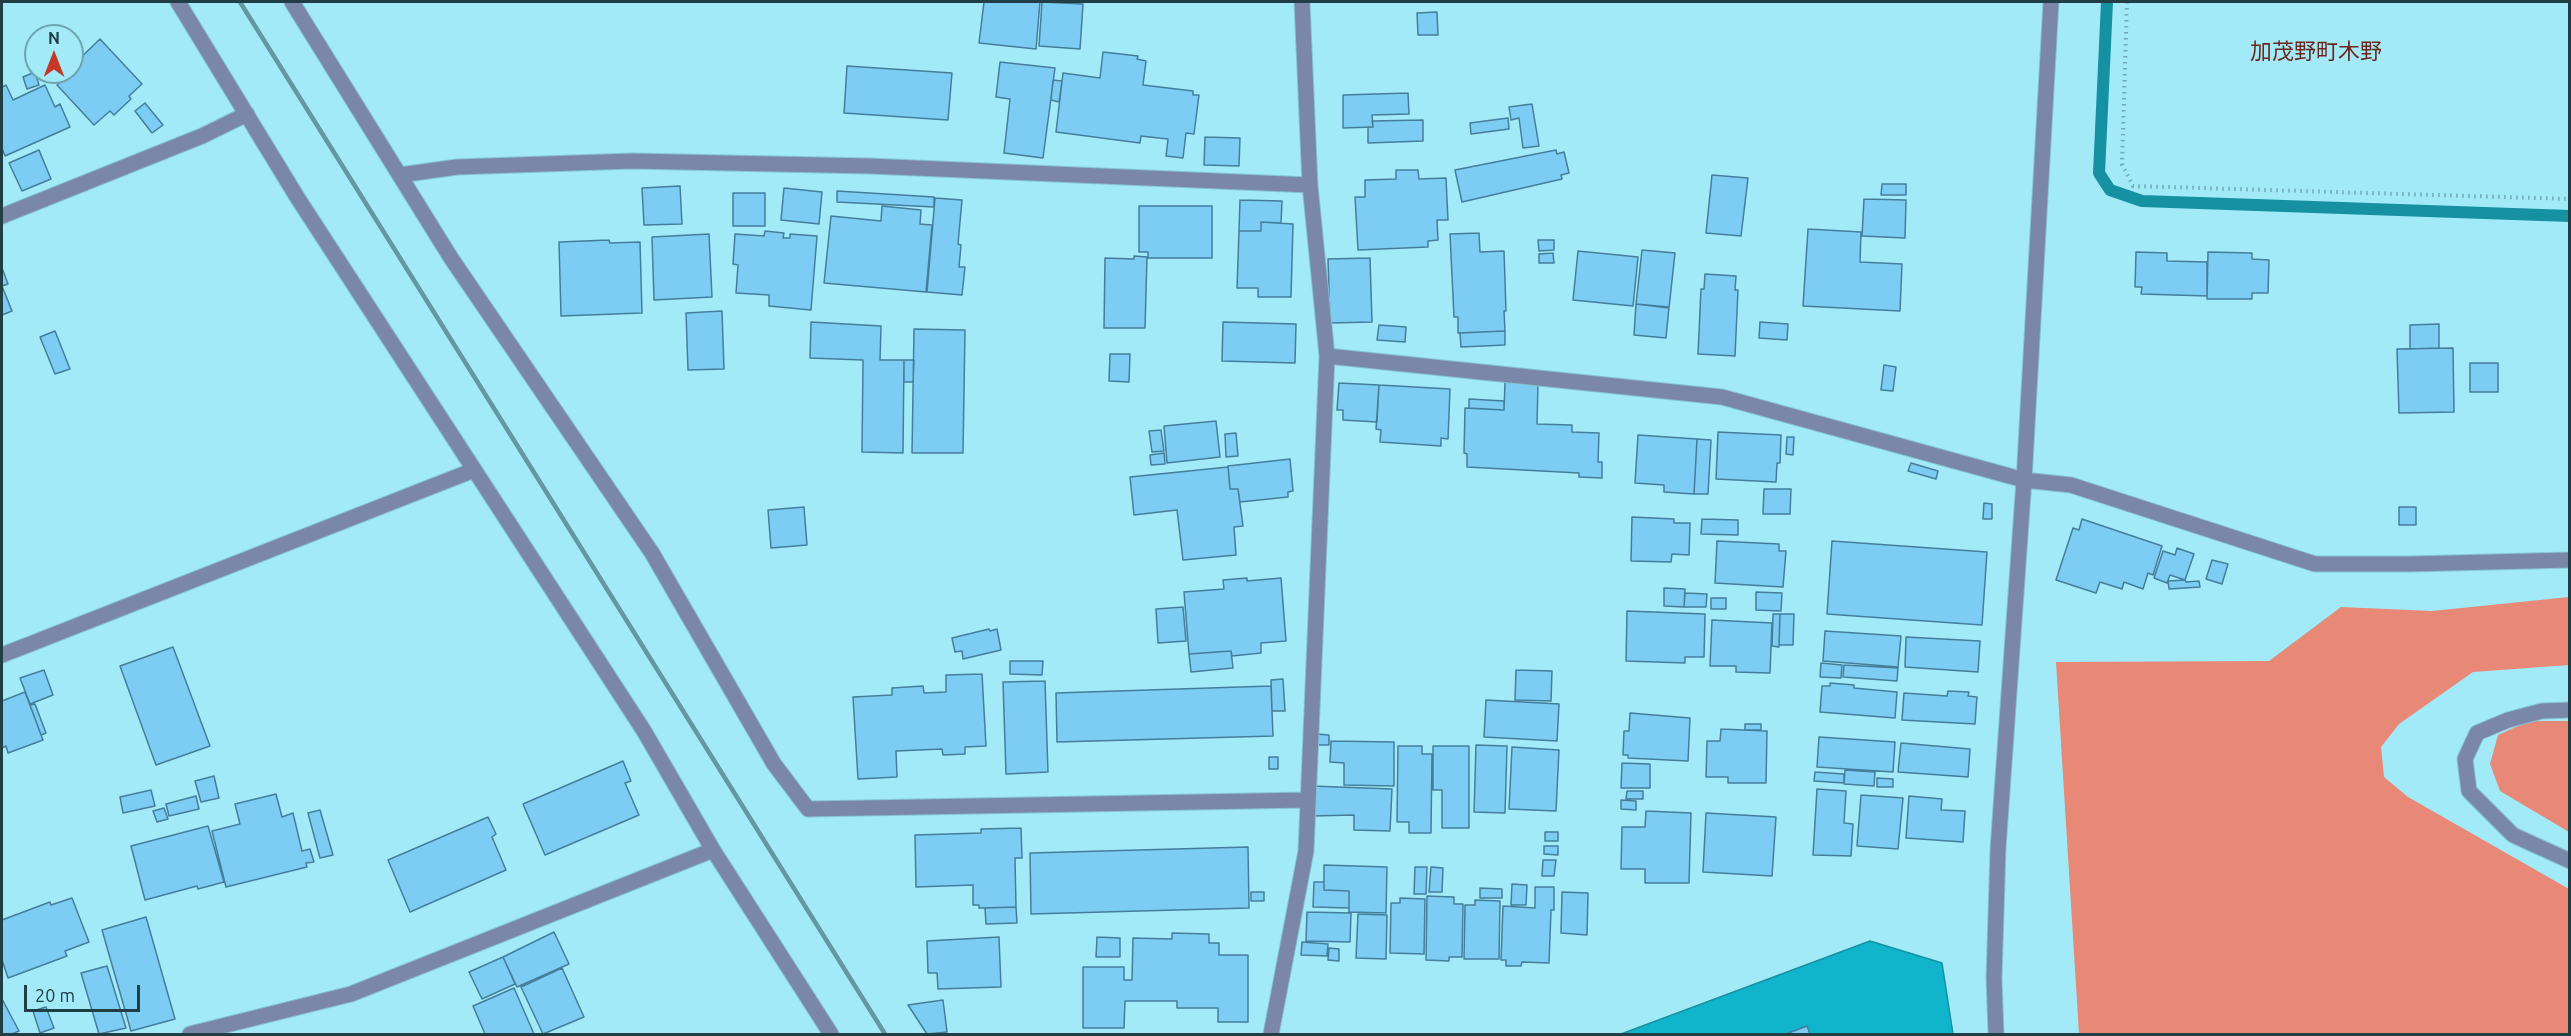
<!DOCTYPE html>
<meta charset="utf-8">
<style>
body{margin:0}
#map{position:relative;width:2571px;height:1036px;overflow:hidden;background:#a2eaf8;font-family:Ubuntu,sans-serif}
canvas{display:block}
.frame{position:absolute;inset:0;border:3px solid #203e44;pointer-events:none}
.north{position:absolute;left:24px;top:24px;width:60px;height:60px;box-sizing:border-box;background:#a2eaf8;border:2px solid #6ea5b0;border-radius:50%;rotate:0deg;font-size:16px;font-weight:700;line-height:24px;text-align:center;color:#203e44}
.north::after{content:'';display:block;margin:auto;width:21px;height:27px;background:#c43825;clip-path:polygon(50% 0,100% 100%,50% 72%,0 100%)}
.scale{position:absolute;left:24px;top:985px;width:116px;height:27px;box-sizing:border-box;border:3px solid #203e44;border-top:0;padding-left:8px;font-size:18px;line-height:21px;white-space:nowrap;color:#203e44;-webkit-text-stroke:4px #a2eaf8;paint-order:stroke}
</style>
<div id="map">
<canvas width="2571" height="1036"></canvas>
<div class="frame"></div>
<div class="north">N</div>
<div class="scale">20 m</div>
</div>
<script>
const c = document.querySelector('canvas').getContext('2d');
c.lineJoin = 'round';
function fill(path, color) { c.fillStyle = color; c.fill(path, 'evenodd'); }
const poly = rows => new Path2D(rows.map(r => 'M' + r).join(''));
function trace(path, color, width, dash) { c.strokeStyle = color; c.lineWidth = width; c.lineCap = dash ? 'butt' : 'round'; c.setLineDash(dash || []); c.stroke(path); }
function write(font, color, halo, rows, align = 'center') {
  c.font = font + ' Ubuntu,"Noto Sans JP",sans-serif'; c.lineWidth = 4.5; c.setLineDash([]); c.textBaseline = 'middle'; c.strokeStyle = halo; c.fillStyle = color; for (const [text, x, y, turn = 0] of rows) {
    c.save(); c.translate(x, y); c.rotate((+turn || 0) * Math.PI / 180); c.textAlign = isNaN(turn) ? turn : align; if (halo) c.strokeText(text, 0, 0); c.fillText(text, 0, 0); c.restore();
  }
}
const forest = poly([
 [2569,597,2569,665,2473,672,2399,724,2381,747,2384,777,2408,797,2569,889,2569,1034,2079,1034,2056,662,2269,661,2341,607,2432,611],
 [2529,721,2569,721,2569,832,2500,791,2490,764,2498,735]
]);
const water = poly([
 [1870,941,1942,963,1953,1034,1621,1034,1870,941]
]);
const stream = poly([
 [2107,2,2099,173,2110,190,2142,201,2570,216]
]);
const building = poly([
 [984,2,1040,2,1036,49,979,43,984,2],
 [1042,2,1083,4,1080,49,1039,46,1042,2],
 [1437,12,1438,35,1418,35,1417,13,1437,12],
 [100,39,142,84,129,96,131,99,114,115,110,111,94,125,57,85,75,69,72,66,100,39],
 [1103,52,1138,56,1137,59,1146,61,1143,85,1193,91,1193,95,1199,95,1194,134,1186,133,1183,158,1166,156,1168,139,1141,136,1140,143,1056,132,1063,73,1100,78,1103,52],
 [1000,62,1055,68,1043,158,1004,153,1010,99,996,97,1000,62],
 [847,66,952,73,948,120,844,113,847,66],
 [35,72,39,85,27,89,23,77,35,72],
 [1053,80,1062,81,1059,102,1051,100,1053,80],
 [6,85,13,100,45,85,55,107,60,104,70,127,5,156,2,148,2,87,6,85],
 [1408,93,1409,114,1372,115,1373,127,1343,128,1343,95,1408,93],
 [145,103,163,125,152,133,135,111,145,103],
 [1532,104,1539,146,1523,148,1519,118,1511,120,1509,107,1532,104],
 [1508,118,1509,129,1471,134,1470,123,1508,118],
 [1423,120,1423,141,1368,143,1368,127,1373,127,1372,121,1423,120],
 [1205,137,1240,138,1239,166,1204,165,1205,137],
 [39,150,51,179,22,191,9,163,39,150],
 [1556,150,1557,154,1564,152,1569,173,1561,175,1562,179,1462,202,1455,170,1556,150],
 [1396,170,1418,170,1419,179,1446,178,1448,220,1437,220,1438,240,1428,241,1428,247,1358,250,1355,197,1365,197,1365,180,1396,179,1396,170],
 [1712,175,1748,178,1741,236,1706,233,1712,175],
 [1882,184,1906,184,1906,195,1881,195,1882,184],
 [680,186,682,224,644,225,642,188,680,186],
 [784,188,822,192,819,224,781,220,784,188],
 [837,191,934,197,934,207,837,202,837,191],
 [733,193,765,193,765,226,733,226,733,193],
 [935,198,962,200,958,244,961,245,959,267,965,267,962,295,927,292,935,198],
 [1864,199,1906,200,1905,238,1862,236,1864,199],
 [1240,200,1282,201,1281,223,1261,222,1261,231,1239,231,1240,200],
 [882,206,921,210,920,224,932,225,926,292,824,283,831,216,881,221,882,206],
 [1139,206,1212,206,1212,258,1148,258,1148,252,1139,252,1139,206],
 [1261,222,1293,224,1291,297,1258,297,1258,288,1237,288,1239,231,1261,231,1261,222],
 [1808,229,1861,232,1860,262,1902,264,1900,311,1803,306,1808,229],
 [765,231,784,233,783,238,790,238,790,234,817,236,811,310,769,306,769,295,736,293,738,265,733,264,735,234,764,236,765,231],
 [1479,233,1480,252,1504,251,1506,311,1504,311,1505,331,1458,333,1458,317,1454,317,1450,234,1479,233],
 [709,234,712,297,654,300,652,237,709,234],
 [609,240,610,243,640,242,642,313,561,316,559,242,609,240],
 [1538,240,1554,240,1554,250,1539,251,1538,240],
 [1642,250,1675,253,1669,308,1636,304,1642,250],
 [1578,251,1638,257,1633,306,1573,300,1578,251],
 [2136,252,2167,253,2167,261,2207,262,2207,296,2141,294,2142,287,2135,287,2136,252],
 [2208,252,2252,253,2252,259,2269,260,2268,293,2252,293,2252,299,2207,299,2208,252],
 [1553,253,1554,263,1539,263,1539,254,1553,253],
 [1134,256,1147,257,1145,328,1104,328,1105,258,1134,259,1134,256],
 [1370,258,1372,322,1330,323,1328,259,1370,258],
 [2,268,8,284,2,286,12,311,2,315,2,268],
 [1705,274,1736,276,1735,290,1738,290,1735,356,1698,354,1701,289,1704,289,1705,274],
 [1636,304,1669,307,1666,338,1634,335,1636,304],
 [722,311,724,369,688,370,686,313,722,311],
 [811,322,881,326,880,360,904,360,903,453,862,452,863,360,810,358,811,322],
 [1223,322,1296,324,1295,363,1222,361,1223,322],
 [1760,322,1788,324,1787,340,1759,338,1760,322],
 [2439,324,2439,348,2410,349,2410,325,2439,324],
 [1379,325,1406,327,1405,342,1377,340,1379,325],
 [914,329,965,330,963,453,912,453,914,329],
 [55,331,70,369,55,374,40,337,55,331],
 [1505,331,1505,345,1461,347,1460,333,1505,331],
 [2453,348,2454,412,2399,413,2397,349,2453,348],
 [1110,354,1130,354,1129,382,1109,381,1110,354],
 [904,360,914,360,913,382,904,382,904,360],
 [2470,363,2498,363,2498,392,2470,392,2470,363],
 [1884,365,1896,367,1893,391,1881,390,1884,365],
 [1505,382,1538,384,1537,424,1572,425,1572,432,1599,433,1598,462,1602,462,1602,478,1579,477,1579,473,1467,467,1467,454,1464,453,1465,408,1504,410,1505,382],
 [1339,383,1379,385,1377,422,1343,420,1343,410,1337,410,1339,383],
 [1379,385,1450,389,1448,439,1441,438,1441,446,1380,442,1381,430,1376,429,1379,385],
 [1469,399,1504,401,1504,410,1469,408,1469,399],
 [1216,421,1220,457,1167,463,1164,426,1216,421],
 [1161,430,1164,451,1152,452,1149,431,1161,430],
 [1718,432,1781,435,1780,463,1777,463,1776,482,1716,479,1718,432],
 [1236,433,1238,456,1226,457,1225,434,1236,433],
 [1638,435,1697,439,1694,494,1664,492,1664,485,1635,483,1638,435],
 [1787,437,1794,437,1793,455,1786,454,1787,437],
 [1697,439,1711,440,1708,494,1694,494,1697,439],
 [1164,453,1165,464,1151,465,1150,455,1164,453],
 [1290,459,1293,491,1288,492,1288,497,1240,502,1238,489,1230,489,1228,466,1290,459],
 [1911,463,1938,471,1936,479,1908,471,1911,463],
 [1228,467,1230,489,1238,489,1243,526,1234,527,1236,555,1183,560,1177,510,1134,515,1130,477,1228,467],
 [1764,489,1791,489,1790,514,1763,514,1764,489],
 [1984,503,1992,504,1992,519,1983,519,1984,503],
 [804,507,807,545,771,548,768,510,804,507],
 [2399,507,2416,507,2416,525,2399,525,2399,507],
 [1632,517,1674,519,1674,523,1690,523,1689,555,1672,554,1671,562,1631,561,1632,517],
 [1702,519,1738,520,1738,535,1701,534,1702,519],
 [2082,519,2162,546,2153,575,2148,573,2143,589,2124,582,2122,589,2100,582,2096,593,2056,580,2073,528,2079,530,2082,519],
 [1717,541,1779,544,1779,551,1786,551,1783,587,1715,583,1717,541],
 [1832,541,1987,552,1982,625,1827,614,1832,541],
 [2177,548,2194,554,2185,580,2170,575,2167,583,2154,578,2163,551,2175,555,2177,548],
 [2212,560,2228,564,2222,584,2206,579,2212,560],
 [1247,578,1247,581,1281,578,1286,641,1261,643,1261,653,1232,656,1231,651,1189,654,1184,592,1224,589,1223,580,1247,578],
 [2185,580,2186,582,2199,581,2200,587,2169,589,2168,581,2185,580],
 [1664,588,1685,589,1684,607,1664,606,1664,588],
 [1756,592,1782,593,1781,611,1756,610,1756,592],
 [1685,593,1707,594,1706,607,1684,607,1685,593],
 [1711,598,1726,598,1726,609,1711,609,1711,598],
 [1183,607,1186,641,1158,643,1156,609,1183,607],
 [1627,611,1705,614,1704,657,1685,657,1685,663,1626,661,1627,611],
 [1773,614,1780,614,1779,647,1772,646,1773,614],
 [1780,614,1794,614,1793,645,1779,645,1780,614],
 [1712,620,1772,623,1770,673,1736,672,1736,666,1710,666,1712,620],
 [989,629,990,631,997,629,1001,650,963,659,962,651,955,652,952,638,989,629],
 [1825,631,1901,636,1898,667,1823,661,1825,631],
 [1906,637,1980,641,1978,672,1905,667,1906,637],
 [173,647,210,746,156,765,120,666,173,647],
 [1231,651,1233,668,1191,672,1189,654,1231,651],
 [1010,661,1043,661,1042,675,1010,674,1010,661],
 [1821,663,1842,665,1841,678,1820,677,1821,663],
 [1844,665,1898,668,1897,681,1843,677,1844,665],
 [44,670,53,695,30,704,20,678,44,670],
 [1516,670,1552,671,1551,701,1515,700,1516,670],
 [982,674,986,746,965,747,965,754,943,755,942,749,896,751,897,777,858,779,853,697,892,695,892,688,923,686,924,693,946,692,946,675,982,674],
 [1283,679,1285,711,1272,711,1271,680,1283,679],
 [1045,681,1048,772,1006,774,1003,682,1045,681],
 [1830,683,1854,685,1854,688,1897,692,1895,718,1820,712,1822,686,1830,686,1830,683],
 [1271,686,1273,736,1057,742,1056,693,1271,686],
 [1948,691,1969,692,1968,696,1977,697,1975,724,1902,720,1904,693,1947,696,1948,691],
 [25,692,43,740,8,753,6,746,2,748,2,701,25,692],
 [1486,700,1559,704,1557,741,1484,737,1486,700],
 [35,704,46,733,41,735,30,705,35,704],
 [1630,713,1690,718,1688,761,1628,758,1628,755,1623,755,1624,731,1629,731,1630,713],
 [1745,724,1761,724,1761,730,1745,730,1745,724],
 [1721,729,1767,731,1766,783,1728,783,1728,777,1706,777,1707,741,1720,741,1721,729],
 [1316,734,1329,735,1329,745,1316,745,1316,734],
 [1819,737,1895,742,1893,772,1817,767,1819,737],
 [1331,741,1394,742,1394,786,1344,785,1344,763,1330,762,1331,741],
 [1901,743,1970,749,1968,777,1898,772,1901,743],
 [1476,745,1507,746,1505,813,1474,812,1476,745],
 [1398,746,1422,746,1422,754,1432,754,1431,833,1409,833,1409,822,1397,822,1398,746],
 [1433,746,1469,746,1469,828,1442,828,1442,790,1433,790,1433,746],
 [1512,747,1559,750,1556,811,1509,809,1512,747],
 [1269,757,1278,757,1278,769,1269,769,1269,757],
 [623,761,631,781,625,783,639,815,545,855,523,804,623,761],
 [1622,763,1650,764,1650,788,1621,788,1622,763],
 [1845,770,1875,772,1874,786,1844,784,1845,770],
 [1815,772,1844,774,1844,783,1814,781,1815,772],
 [214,776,219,798,201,802,195,781,214,776],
 [1877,778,1893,779,1893,787,1877,787,1877,778],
 [1312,786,1392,789,1390,831,1354,830,1354,815,1312,816,1312,786],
 [1817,789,1846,791,1844,823,1853,824,1851,856,1813,855,1817,789],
 [151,790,155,806,123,813,120,797,151,790],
 [1627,791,1643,791,1643,799,1626,799,1627,791],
 [276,794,282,817,293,813,302,851,310,849,314,862,306,863,307,867,226,887,212,831,240,824,235,804,276,794],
 [1861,795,1903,798,1898,849,1857,846,1861,795],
 [196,796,199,809,169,816,166,804,196,796],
 [1909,796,1942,799,1941,810,1965,811,1963,842,1906,838,1909,796],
 [1621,800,1636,801,1636,810,1621,809,1621,800],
 [164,808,168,819,157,822,153,811,164,808],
 [320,810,333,855,320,858,308,813,320,810],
 [1646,811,1691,813,1689,883,1645,883,1645,869,1621,869,1622,827,1645,827,1646,811],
 [1706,813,1776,817,1772,876,1703,872,1706,813],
 [488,817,496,834,492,837,506,870,410,912,388,860,488,817],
 [208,826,224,882,198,889,197,886,145,900,131,846,208,826],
 [1021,828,1022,858,1015,858,1016,907,979,908,979,905,973,905,973,885,916,887,915,835,981,833,981,829,1021,828],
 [1545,832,1558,832,1558,841,1545,841,1545,832],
 [1544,846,1558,846,1558,855,1544,854,1544,846],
 [1248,847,1249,908,1031,914,1030,853,1248,847],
 [1543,860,1556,860,1554,876,1542,876,1543,860],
 [1324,865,1387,867,1386,913,1349,912,1349,891,1324,890,1324,865],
 [1415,867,1427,867,1426,894,1414,894,1415,867],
 [1431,867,1443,868,1442,892,1429,892,1431,867],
 [1314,882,1324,882,1324,890,1349,891,1349,908,1313,907,1314,882],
 [1512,884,1527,885,1526,905,1511,905,1512,884],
 [1535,887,1554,887,1554,910,1551,910,1549,963,1522,962,1521,966,1506,966,1506,960,1501,960,1503,906,1535,908,1535,887],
 [1480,888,1502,889,1502,898,1480,898,1480,888],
 [1251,892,1264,892,1264,901,1251,901,1251,892],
 [1562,892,1588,893,1587,935,1561,933,1562,892],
 [1427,896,1454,897,1454,904,1463,904,1462,957,1449,957,1449,961,1426,960,1427,896],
 [72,898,89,942,65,951,67,956,8,978,2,960,2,920,50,902,51,905,72,898],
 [1400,898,1425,899,1424,954,1390,953,1391,903,1400,903,1400,898],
 [1475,900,1500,901,1499,959,1464,959,1465,905,1475,905,1475,900],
 [1016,907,1017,923,986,924,985,908,1016,907],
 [1307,912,1351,913,1350,942,1306,941,1307,912],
 [1358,914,1387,915,1386,959,1356,958,1358,914],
 [146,917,175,1019,131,1031,102,930,146,917],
 [554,932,569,964,517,987,503,957,554,932],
 [1172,933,1209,934,1209,943,1219,943,1219,955,1248,955,1248,1022,1218,1022,1218,1008,1177,1008,1177,1001,1125,1001,1124,1028,1083,1028,1083,967,1124,967,1124,980,1132,980,1133,938,1172,939,1172,933],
 [999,937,1001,987,938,989,937,973,928,973,927,941,999,937],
 [1097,937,1120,938,1120,957,1096,957,1097,937],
 [1302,942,1328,944,1327,956,1301,955,1302,942],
 [1329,948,1339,949,1339,961,1328,960,1329,948],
 [503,957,515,984,482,999,469,972,503,957],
 [107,966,126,1028,99,1034,81,973,107,966],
 [562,968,584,1017,543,1034,521,987,562,968],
 [514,988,534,1034,485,1034,473,1006,514,988],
 [2,999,19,1031,12,1034,2,1034,2,999],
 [943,1000,947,1032,927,1034,908,1005,943,1000],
 [46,1007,54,1028,40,1033,33,1011,46,1007],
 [1807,1026,1810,1034,1786,1034,1807,1026]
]);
const path = poly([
 [2127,2,2122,164,2133,186,2570,199]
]);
const minor = poly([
 [178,2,297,197,644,731,713,850,831,1034],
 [292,2,451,258,652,553,774,764,808,809,1307,800],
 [400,175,457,167,632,161,869,166,1310,185],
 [2,216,202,136,247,114],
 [1327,356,1722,397,2024,480,2071,485,2315,564,2410,564,2570,560],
 [2,655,474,470],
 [2570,710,2542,711,2508,720,2477,733,2465,759,2469,791,2513,835,2570,861],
 [190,1034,351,994,713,850],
 [1271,1034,1306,851,1327,356,1310,185,1302,2],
 [1996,1034,1994,978,1998,849,2024,480,2051,2]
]);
const rail = poly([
 [240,2,885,1034]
]);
const quarterNames = [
 ["加茂野町木野",2316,52]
];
fill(forest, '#e88877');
fill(water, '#10b5cb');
trace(water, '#1591a2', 1.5);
trace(stream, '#1591a2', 12);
fill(building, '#7cccf4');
trace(building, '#447e9a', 1.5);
trace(minor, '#85c4d0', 17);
trace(path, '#71aab5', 4, [1.5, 4.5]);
trace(minor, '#7b87a9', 15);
trace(rail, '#6397a1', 4.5);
write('22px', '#6c281e', '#a2eaf8', quarterNames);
</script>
